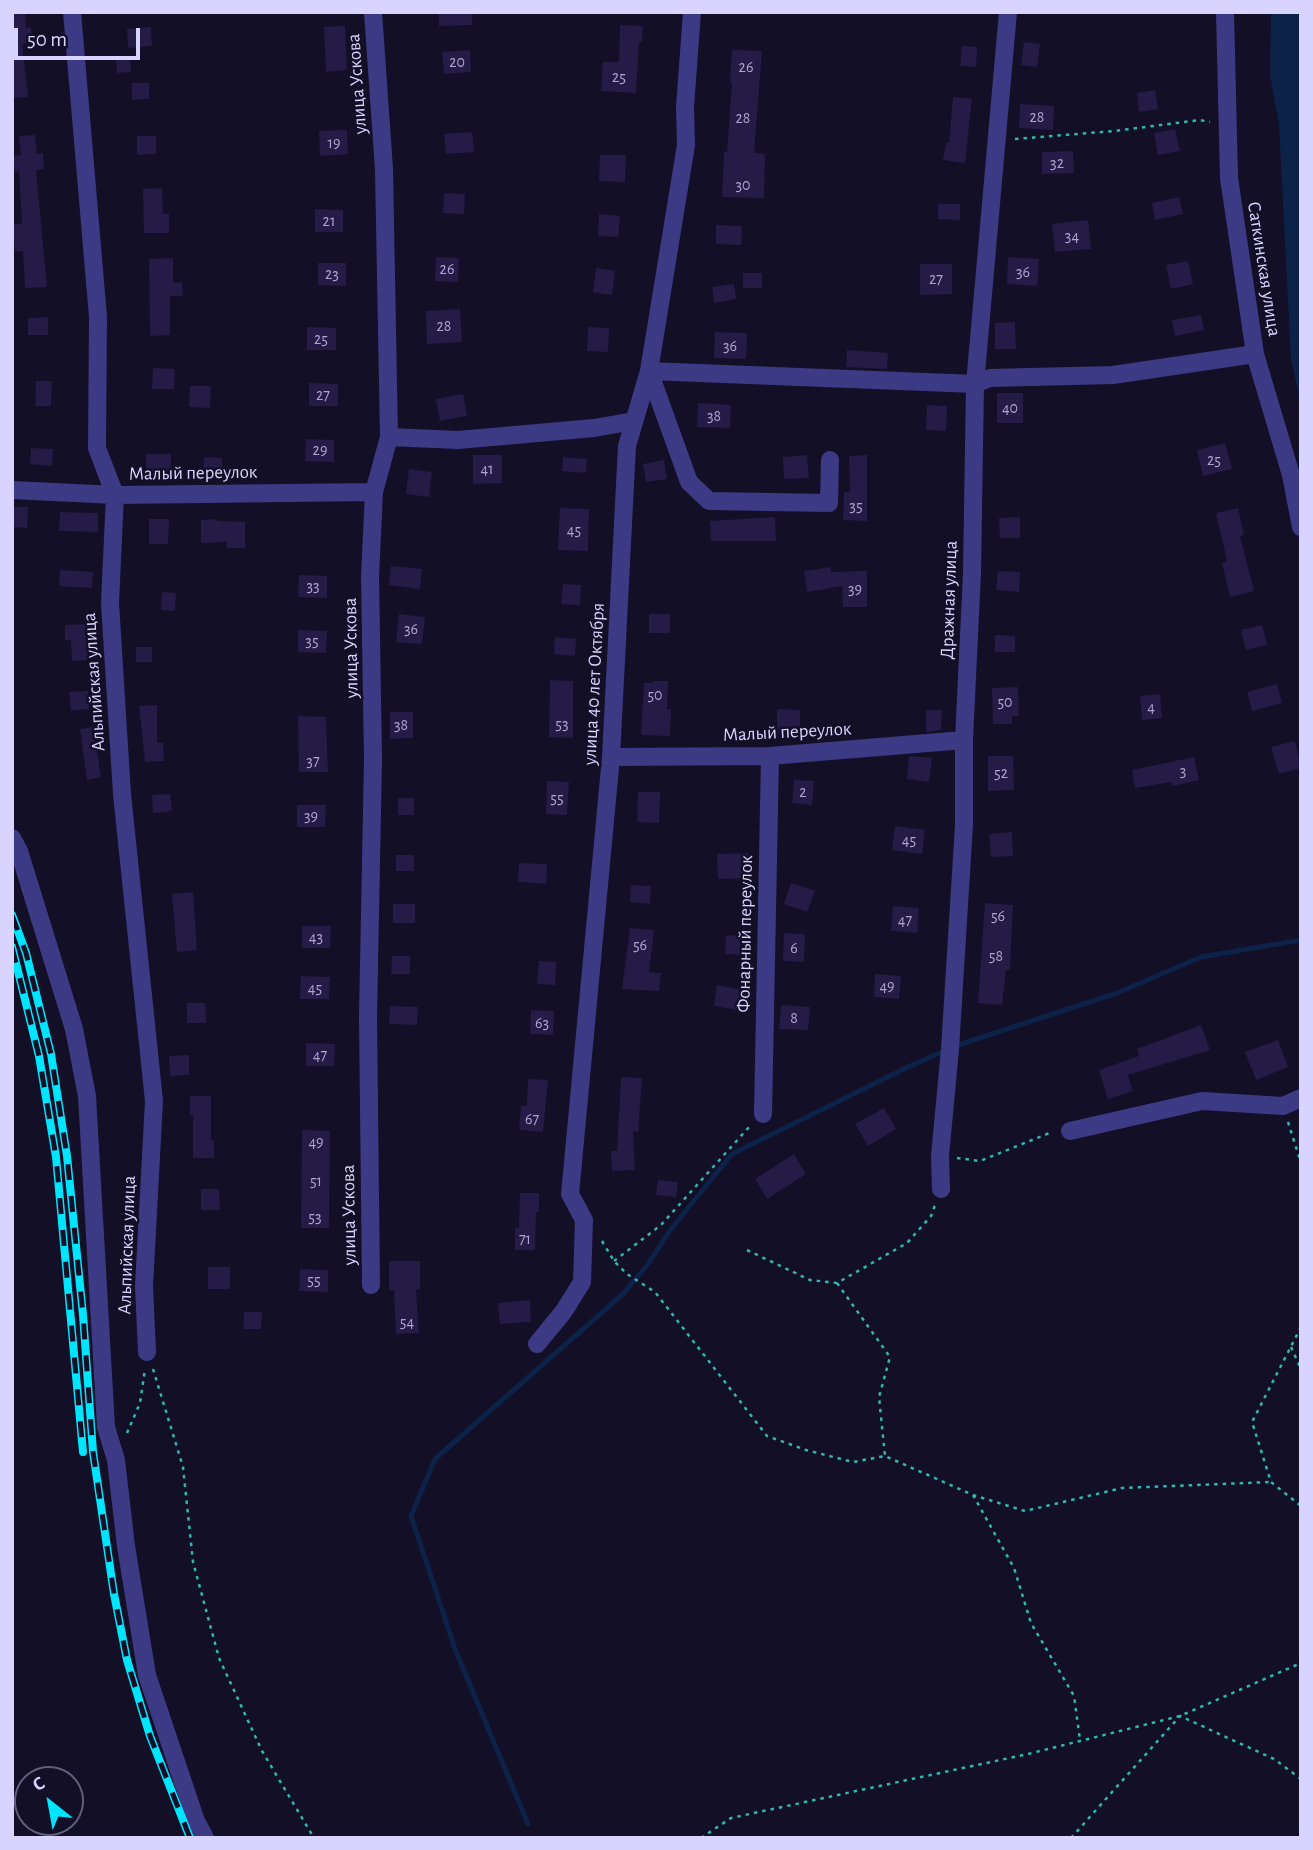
<!DOCTYPE html>
<meta charset="utf-8">
<style>
body{margin:0}
#map{position:relative;width:1313px;height:1850px;overflow:hidden;background:#130f26;font-family:"Alegreya Sans",sans-serif}
canvas{display:block}
.frame{position:absolute;inset:0;border:14px solid #d9d4ff;pointer-events:none}
.north{position:absolute;left:14px;top:1766px;width:70px;height:70px;box-sizing:border-box;background:#130f26;border:2px solid #625e7d;border-radius:50%;rotate:329deg;font-size:19px;font-weight:700;line-height:28px;text-align:center;color:#d9d4ff}
.north::after{content:'';display:block;margin:auto;width:24px;height:32px;background:#00e5ff;clip-path:polygon(50% 0,100% 100%,50% 72%,0 100%)}
.scale{position:absolute;left:14px;top:28px;width:126px;height:32px;box-sizing:border-box;border:4px solid #d9d4ff;border-top:0;padding-left:9px;font-size:21px;line-height:24px;white-space:nowrap;color:#d9d4ff;-webkit-text-stroke:5px #130f26;paint-order:stroke}
</style>
<div id="map">
<canvas width="1313" height="1850"></canvas>
<div class="frame"></div>
<div class="north">С</div>
<div class="scale">50 m</div>
</div>
<script>
const c = document.querySelector('canvas').getContext('2d');
c.lineJoin = 'round';
function fill(path, color) { c.fillStyle = color; c.fill(path, 'evenodd'); }
const poly = rows => new Path2D(rows.map(r => 'M' + r).join(''));
function trace(path, color, width, dash) { c.strokeStyle = color; c.lineWidth = width; c.lineCap = dash ? 'butt' : 'round'; c.setLineDash(dash || []); c.stroke(path); }
function write(font, color, halo, rows, align = 'center') {
  c.font = font + ' "Alegreya Sans",sans-serif'; c.lineWidth = 5; c.setLineDash([]); c.textBaseline = 'middle'; c.strokeStyle = halo; c.fillStyle = color; for (const [text, x, y, turn = 0] of rows) {
    c.save(); c.translate(x, y); c.rotate((+turn || 0) * Math.PI / 180); c.textAlign = isNaN(turn) ? turn : align; if (halo) c.strokeText(text, 0, 0); c.fillText(text, 0, 0); c.restore();
  }
}
const water = poly([
 [1271,12,1301,12,1301,405,1291,359,1279,125,1270,75]
]);
const stream = poly([
 [955,1046,1117,993,1201,957,1301,940],
 [528,1824,455,1649,411,1516,435,1459,623,1294,648,1264,671,1229,732,1154,908,1067,946,1050]
]);
const building = poly([
 [439,12,472,12,472,25,439,26],
 [25,13,26,28,31,27,32,43,22,44,28,97,12,98,12,14],
 [620,25,643,26,642,42,639,42,636,93,601,91,603,62,619,62],
 [345,26,347,70,326,72,324,27],
 [151,27,152,46,128,48,127,29],
 [1024,42,1040,44,1037,67,1021,65],
 [962,46,977,47,976,67,960,66],
 [470,50,471,72,444,74,442,52],
 [732,50,762,51,754,153,765,154,764,198,722,197,724,152,727,152,732,83,730,83],
 [130,56,131,72,117,73,116,57],
 [132,83,149,83,149,99,132,100],
 [1155,90,1158,109,1139,112,1137,93],
 [953,97,972,99,965,163,943,160,946,143,949,143],
 [1020,104,1054,106,1053,130,1019,128],
 [1175,129,1180,151,1158,155,1154,133],
 [347,130,348,154,320,156,319,131],
 [472,132,474,152,446,154,444,134],
 [35,135,37,154,43,153,44,169,36,170,47,287,25,288,23,251,15,251,13,224,22,224,19,171,15,172,13,156,21,155,19,136],
 [137,136,156,136,156,154,137,155],
 [1073,151,1074,173,1042,174,1042,152],
 [600,155,626,155,625,182,599,181],
 [162,188,163,214,169,214,169,233,144,233,143,189],
 [444,193,465,194,464,214,443,213],
 [1179,197,1183,214,1155,220,1152,203],
 [938,204,960,204,960,220,938,219],
 [315,209,343,210,343,232,315,232],
 [599,214,620,216,618,237,598,236],
 [1088,220,1091,249,1055,252,1052,224],
 [716,225,742,226,741,245,716,244],
 [436,257,459,258,458,282,435,281],
 [1008,257,1039,259,1037,286,1007,284],
 [173,258,173,283,182,282,183,296,170,296,170,335,150,336,149,259],
 [1188,261,1193,284,1171,289,1166,265],
 [318,263,346,263,346,286,318,285],
 [920,264,952,264,952,294,920,295],
 [596,268,615,271,612,295,593,292],
 [743,273,762,273,762,288,743,288],
 [734,284,736,299,714,303,712,287],
 [460,309,462,342,427,344,426,311],
 [1201,315,1204,330,1175,336,1172,320],
 [48,317,48,335,28,335,28,318],
 [1015,322,1016,349,995,349,995,323],
 [307,327,336,328,336,350,307,350],
 [588,327,609,328,608,352,587,351],
 [715,332,747,333,746,359,714,358],
 [847,350,888,353,887,369,846,367],
 [153,368,175,369,174,389,152,389],
 [36,381,52,381,51,406,35,406],
 [309,383,338,384,338,406,309,406],
 [190,386,211,386,210,408,189,407],
 [997,393,1023,393,1023,423,997,423],
 [463,394,467,416,440,421,436,399],
 [698,403,731,405,730,428,697,427],
 [927,405,947,406,946,431,926,430],
 [306,439,334,440,334,462,305,461],
 [1225,443,1232,469,1203,476,1197,450],
 [31,448,53,449,52,466,30,464],
 [146,454,171,454,171,476,146,476],
 [473,455,502,455,502,483,473,484],
 [807,455,809,478,784,479,783,457],
 [867,455,867,521,843,520,844,492,850,492,849,456],
 [204,457,222,458,222,477,203,477],
 [563,457,587,459,586,473,562,471],
 [664,460,667,479,646,482,643,464],
 [409,469,432,472,429,497,406,494],
 [12,507,28,507,27,528,12,527],
 [560,508,589,509,588,551,558,550],
 [1238,508,1244,535,1240,536,1254,591,1230,597,1222,563,1227,561,1216,513],
 [60,512,98,513,98,532,59,531],
 [775,517,776,541,711,541,710,521],
 [1020,517,1020,538,1000,538,999,518],
 [149,519,169,519,168,544,149,544],
 [217,519,217,521,245,522,245,548,227,548,227,542,201,543,201,520],
 [391,566,422,569,420,589,389,585],
 [831,567,831,572,867,571,867,607,843,607,842,586,807,592,804,571],
 [60,570,93,572,92,588,59,586],
 [998,571,1020,572,1019,592,996,590],
 [299,575,327,576,327,598,298,597],
 [563,584,581,585,580,605,561,604],
 [162,592,176,593,175,611,161,610],
 [399,614,425,617,422,644,396,642],
 [649,614,670,614,670,633,649,633],
 [89,624,90,660,72,661,71,640,65,640,65,625],
 [1262,625,1267,645,1246,650,1241,630],
 [298,630,327,631,326,653,298,652],
 [995,635,1015,636,1015,652,995,652],
 [555,637,576,639,575,656,554,654],
 [136,647,152,647,152,662,136,662],
 [550,680,573,681,573,738,549,737],
 [653,681,668,681,667,709,671,709,670,736,641,735,644,683,653,683],
 [1277,684,1282,703,1252,711,1247,692],
 [1018,687,1019,716,1012,716,1012,724,993,724,992,688],
 [88,691,89,709,71,711,69,692],
 [1160,694,1162,718,1142,720,1140,696],
 [157,705,157,743,163,743,164,761,145,762,139,706],
 [777,709,800,710,800,731,777,731],
 [926,710,942,710,941,730,926,732],
 [390,712,413,712,413,738,390,739],
 [298,716,326,717,328,772,299,772],
 [93,727,101,777,87,780,80,729],
 [1295,741,1301,768,1279,774,1271,747],
 [909,756,932,758,929,782,907,779],
 [988,756,1013,756,1014,790,988,791],
 [1194,757,1199,780,1172,786,1171,782,1135,788,1132,770],
 [794,780,814,781,812,805,792,803],
 [547,781,569,782,567,815,546,814],
 [638,792,660,792,659,823,637,822],
 [170,794,172,811,153,813,152,795],
 [398,798,414,798,414,815,398,815],
 [297,805,326,805,325,827,297,827],
 [895,826,925,830,922,854,892,850],
 [1012,832,1013,856,991,857,989,834],
 [749,853,750,878,718,879,717,854],
 [396,855,414,855,414,871,396,871],
 [519,863,547,864,546,884,518,882],
 [791,883,815,891,807,912,784,904],
 [631,885,651,886,650,904,630,902],
 [193,892,197,950,177,952,172,894],
 [985,903,1013,905,1010,970,1006,970,1002,1005,978,1003],
 [393,904,415,904,415,923,393,923],
 [893,906,919,908,917,933,891,931],
 [302,926,331,926,330,948,302,948],
 [630,928,654,930,649,972,661,973,659,991,622,989],
 [784,933,805,934,804,962,783,961],
 [726,935,742,936,741,955,725,954],
 [392,956,410,956,410,974,391,974],
 [539,961,556,962,555,985,537,984],
 [875,974,901,976,899,999,874,997],
 [301,976,330,977,329,999,300,999],
 [717,985,742,990,738,1010,714,1006],
 [187,1003,205,1003,206,1023,187,1023],
 [781,1005,810,1007,808,1030,779,1029],
 [390,1006,418,1007,417,1025,389,1024],
 [531,1010,554,1011,553,1035,530,1034],
 [1201,1025,1210,1050,1128,1075,1133,1091,1108,1099,1099,1070,1139,1056,1137,1049],
 [1278,1040,1288,1067,1256,1080,1245,1052],
 [306,1043,335,1044,334,1066,306,1066],
 [189,1055,189,1075,170,1076,169,1056],
 [621,1077,642,1078,638,1132,633,1131,635,1170,612,1171,611,1151,617,1151],
 [528,1079,548,1080,543,1132,519,1130,521,1106,527,1106],
 [190,1096,211,1096,211,1140,214,1140,214,1158,193,1158,193,1115,190,1115],
 [884,1108,896,1129,868,1146,855,1124],
 [302,1130,330,1131,329,1228,301,1228],
 [794,1154,806,1174,767,1199,755,1179],
 [658,1180,678,1182,676,1197,656,1195],
 [201,1189,219,1189,220,1210,201,1210],
 [520,1193,539,1193,539,1212,536,1212,535,1250,515,1250,515,1228,519,1228],
 [389,1261,420,1261,420,1289,416,1290,419,1333,396,1334,394,1290,389,1290],
 [208,1267,230,1267,230,1289,208,1289],
 [300,1269,328,1270,328,1292,299,1291],
 [530,1300,531,1322,500,1324,498,1303],
 [244,1312,262,1312,261,1329,243,1329]
]);
const path = poly([
 [1015,139,1114,131,1200,120,1210,122],
 [1288,1122,1301,1163],
 [957,1158,980,1161,1052,1132],
 [602,1241,614,1261,627,1274,655,1292,767,1436,806,1450,853,1462,885,1456,973,1495,1025,1511,1122,1488,1271,1482],
 [747,1250,810,1280,837,1283,907,1243,931,1216,935,1205],
 [614,1261,661,1225,750,1126],
 [837,1283,890,1357,879,1397,885,1456],
 [1301,1327,1252,1422,1271,1482,1301,1506],
 [1291,1347,1301,1369],
 [153,1369,183,1467,193,1562,219,1658,262,1751,314,1838],
 [127,1433,140,1403,145,1369],
 [973,1495,1014,1568,1031,1623,1074,1696,1080,1740],
 [701,1838,731,1818,1028,1754,1180,1716,1301,1663],
 [1071,1838,1180,1716,1274,1759,1301,1779]
]);
const minor = poly([
 [72,12,98,317,97,448,115,495,110,603,122,794,154,1101,144,1286,147,1352],
 [1225,12,1229,178,1255,354,1291,475,1301,527],
 [389,437,458,440,594,428,634,421],
 [830,460,829,503,709,501,689,482,649,371,975,384,990,378,1113,375,1255,354],
 [12,490,115,495,374,492],
 [611,757,770,756,964,740],
 [12,838,19,851,74,1029,87,1096,106,1427,116,1460,126,1546,147,1675,196,1821,205,1838],
 [763,1114,770,756],
 [1070,1131,1202,1101,1283,1106,1301,1098],
 [941,1189,940,1156,950,1049,964,825,964,740,972,573,975,384,1008,12],
 [371,1285,368,1016,373,759,370,576,374,492,389,437,384,169,373,12],
 [537,1344,564,1311,582,1282,584,1220,570,1194,611,757,627,446,649,371,686,145,685,107,692,12]
]);
const rail = poly([
 [12,915,26,953,51,1054,67,1156,83,1315,93,1452,114,1594,127,1660,150,1736,190,1838],
 [12,947,39,1056,56,1157,83,1452]
]);
const numberNames = [
 ["20",457,62],
 ["26",746,67],
 ["25",619,77],
 ["28",1037,117],
 ["28",743,118],
 ["19",334,143],
 ["32",1057,163],
 ["30",743,185],
 ["21",329,221],
 ["34",1072,236],
 ["26",447,269],
 ["36",1023,272],
 ["23",332,274],
 ["27",936,279],
 ["28",444,326],
 ["25",321,339],
 ["36",730,346],
 ["27",323,395],
 ["40",1010,408],
 ["38",714,416],
 ["29",320,450],
 ["25",1214,460],
 ["41",487,469],
 ["35",856,506],
 ["45",574,530],
 ["33",313,586],
 ["39",855,589],
 ["36",411,629],
 ["35",312,641],
 ["50",655,695],
 ["50",1005,702],
 ["4",1151,707],
 ["53",562,724],
 ["38",401,725],
 ["37",313,761],
 ["3",1183,771],
 ["52",1001,773],
 ["2",803,792],
 ["55",557,798],
 ["39",311,816],
 ["45",909,840],
 ["56",998,916],
 ["47",905,920],
 ["43",316,937],
 ["56",640,945],
 ["6",794,948],
 ["58",996,956],
 ["49",887,986],
 ["45",315,988],
 ["8",794,1018],
 ["63",542,1023],
 ["47",320,1055],
 ["67",532,1119],
 ["49",316,1142],
 ["51",316,1181],
 ["53",315,1217],
 ["71",525,1239],
 ["55",314,1280],
 ["54",407,1322]
];
const streetNames = [
 ["улица Ускова",357,84,-94],
 ["Саткинская улица",1264,269,81],
 ["Малый переулок",193,473,-1],
 ["Дражная улица",949,600,-88],
 ["улица Ускова",351,648,-91],
 ["Альпийская улица",94,682,-94],
 ["улица 40 лет Октября",594,684,-87],
 ["Малый переулок",787,732,-3],
 ["Фонарный переулок",745,934,-89],
 ["улица Ускова",349,1215,-91],
 ["Альпийская улица",127,1245,-88]
];
fill(water, '#0c2248');
trace(stream, '#0c2248', 5);
fill(building, '#241b47');
trace(path, '#2fb8b0', 2.5, [3.5, 5]);
trace(minor, '#3d3a85', 18);
trace(rail, '#00e5ff', 8);
trace(rail, '#130f26', 5, [16]);
write('16px', '#aca6d1', null, numberNames);
write('19px', '#d9d4ff', '#130f26', streetNames);
</script>
